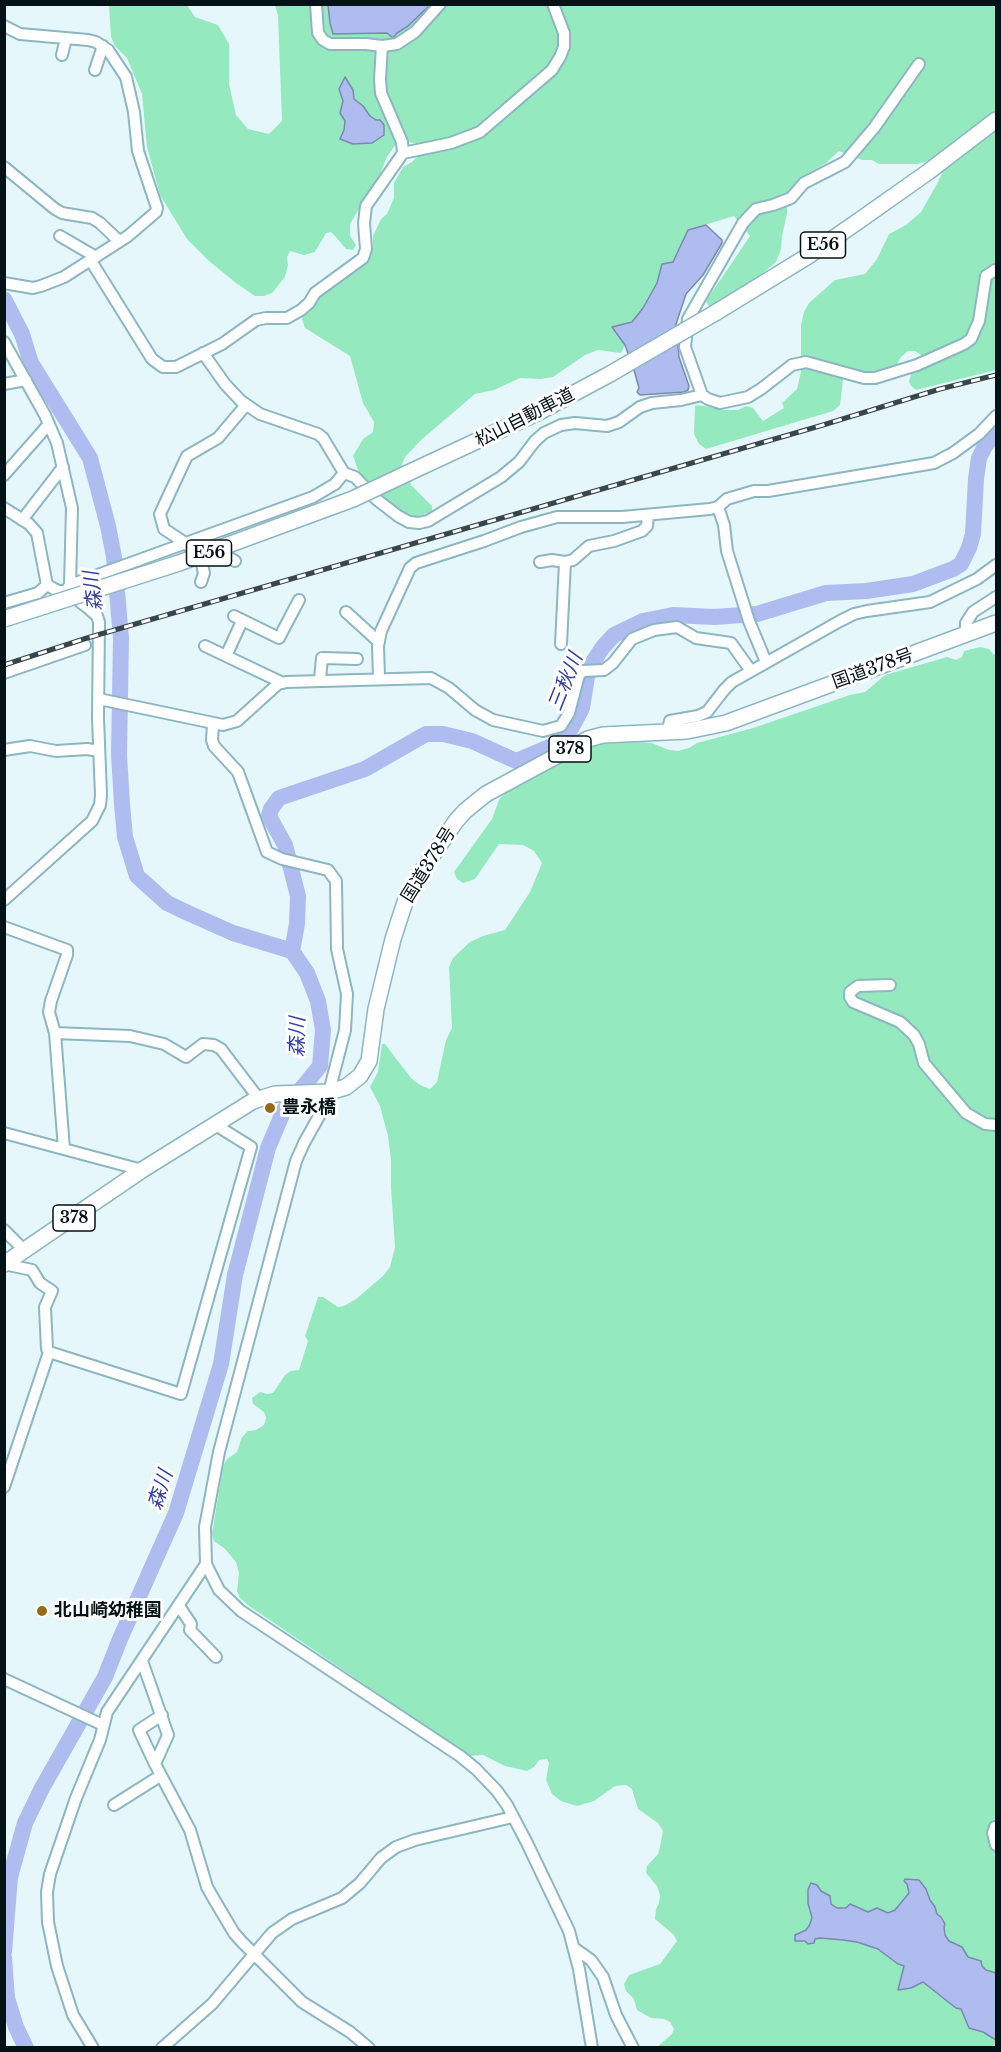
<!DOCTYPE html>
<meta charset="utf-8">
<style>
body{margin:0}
#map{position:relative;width:1001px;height:2052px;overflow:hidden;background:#e6f7fc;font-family:"Libre Baskerville",serif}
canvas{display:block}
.frame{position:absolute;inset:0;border:6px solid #031216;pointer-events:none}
</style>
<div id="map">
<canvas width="1001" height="2052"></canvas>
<div class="frame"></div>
</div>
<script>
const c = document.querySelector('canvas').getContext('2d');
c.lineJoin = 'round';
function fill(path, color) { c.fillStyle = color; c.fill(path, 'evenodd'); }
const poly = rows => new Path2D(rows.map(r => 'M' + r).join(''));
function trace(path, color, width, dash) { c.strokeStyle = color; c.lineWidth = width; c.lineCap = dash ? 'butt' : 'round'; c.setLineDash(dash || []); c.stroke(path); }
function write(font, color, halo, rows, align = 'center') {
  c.font = font + ' "Libre Baskerville","Noto Sans JP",serif'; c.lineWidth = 6; c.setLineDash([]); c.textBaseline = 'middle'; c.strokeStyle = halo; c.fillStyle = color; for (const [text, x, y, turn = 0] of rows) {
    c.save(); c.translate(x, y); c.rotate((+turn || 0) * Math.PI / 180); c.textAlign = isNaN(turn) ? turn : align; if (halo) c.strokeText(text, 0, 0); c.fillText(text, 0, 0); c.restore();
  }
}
const green = poly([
 [109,5,187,5,195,17,218,25,229,44,229,84,236,115,248,129,269,134,282,121,278,16,275,5,996,5,996,370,916,390,911,386,909,381,912,372,927,365,921,355,915,351,908,351,901,357,896,366,876,373,850,370,843,380,840,405,833,411,706,449,699,444,694,434,695,406,698,405,725,410,738,410,746,406,753,408,763,421,784,408,782,403,797,389,801,372,801,325,804,312,809,303,835,280,865,274,877,259,889,234,906,225,921,212,938,182,942,173,933,160,917,164,879,164,872,160,862,160,839,151,826,163,801,177,788,191,787,213,782,236,781,249,776,262,757,278,710,308,706,301,750,236,734,216,688,230,673,262,662,264,657,283,643,308,632,322,625,345,621,353,598,350,585,355,553,377,541,379,520,378,494,390,475,394,421,440,405,457,401,467,412,486,432,506,432,511,421,516,411,518,400,513,381,499,358,470,353,456,363,439,373,432,374,422,363,403,350,356,305,328,302,319,305,312,320,295,360,265,369,262,373,248,373,236,381,219,387,214,394,198,394,183,403,167,412,162,423,151,422,146,410,142,396,144,387,157,381,172,350,224,350,236,356,245,353,250,346,249,335,236,331,232,326,233,315,252,304,255,290,251,287,257,288,265,285,277,272,293,264,296,255,296,236,283,209,261,187,239,160,195,147,147,142,94,127,58,115,46,111,37],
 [980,647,989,649,993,654,996,655,996,2047,657,2047,672,2034,674,2029,670,2022,664,2019,651,2018,637,2010,634,1999,626,1991,624,1984,629,1975,660,1964,677,1941,674,1935,655,1919,656,1909,659,1903,660,1895,657,1886,646,1873,647,1866,658,1854,660,1847,663,1831,658,1823,638,1809,632,1789,626,1785,615,1786,594,1801,577,1806,561,1801,552,1794,546,1780,549,1763,547,1759,539,1760,534,1767,527,1771,505,1766,483,1755,470,1756,249,1606,240,1598,237,1591,239,1573,236,1562,225,1549,214,1541,212,1534,223,1466,227,1459,237,1452,242,1437,248,1431,256,1430,264,1425,266,1418,264,1412,253,1404,252,1398,260,1392,267,1394,273,1393,285,1375,291,1371,299,1370,308,1341,305,1336,318,1297,323,1297,338,1307,344,1306,356,1299,383,1276,390,1267,395,1247,391,1188,391,1160,388,1136,380,1106,370,1087,378,1072,382,1044,385,1044,411,1078,420,1085,430,1089,437,1082,446,1040,452,1028,449,967,453,958,470,942,483,936,505,930,530,892,542,863,534,851,523,845,499,844,475,879,463,883,457,879,454,872,492,819,499,800,507,791,592,745,636,741,652,743,669,750,678,751,689,748,697,743,753,728,850,695,865,692,885,675,947,657,956,660,962,657,964,651]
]);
const water = poly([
 [328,5,328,4,430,5,408,26,397,33,393,38,387,33,333,34,330,23,328,5],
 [345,77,353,90,354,99,363,106,370,116,376,120,380,120,384,125,384,135,372,143,353,144,340,139,344,130,345,121,340,113,343,101,339,89,345,77],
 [706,225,722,240,722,243,703,275,686,294,676,324,679,357,689,386,688,390,684,392,640,395,637,392,639,388,634,370,625,345,612,327,632,322,643,308,657,283,662,264,673,262,688,230,706,225],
 [905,1879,919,1880,926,1889,930,1900,935,1907,937,1914,941,1917,945,1924,944,1927,945,1935,949,1941,962,1947,968,1957,981,1961,982,1966,986,1970,996,1973,996,2040,983,2032,969,2028,961,2009,956,2008,923,1982,911,1988,898,1990,904,1966,898,1964,878,1949,857,1942,843,1940,820,1938,815,1939,814,1943,808,1944,805,1941,795,1941,795,1935,806,1930,809,1926,812,1918,808,1903,808,1889,811,1883,817,1885,821,1891,830,1896,831,1904,837,1908,846,1908,850,1904,868,1912,877,1908,888,1913,895,1910,909,1893,907,1884,904,1881,905,1879]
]);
const river = poly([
 [4,299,22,334,31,363,90,458,108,526,114,557,121,638,119,755,122,804,125,837,137,876,167,903,188,913,233,933,292,951,307,973,318,1001,323,1030,320,1066,284,1110,268,1148,235,1275,221,1364,176,1513,120,1639,105,1677,42,1788,25,1823,10,1877,4,1952],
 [292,951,297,924,298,896,285,845,269,816,271,809,279,798,365,769,426,734,443,734,472,741,516,761,561,742,572,727,582,708,587,677,593,662,603,647,614,635,643,621,673,615,714,617,757,614,826,593,866,591,913,584,953,569,961,564,969,548,973,534,976,479,979,458,985,446,996,433],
 [4,1957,7,1998,16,2027,26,2048]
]);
const minor = poly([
 [316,4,318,33,323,40,330,44,366,44,382,46,397,44,415,32,440,4],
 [4,26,20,34,88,40,96,42,108,50,126,77,134,112,138,151,157,208,156,212,128,236,64,277,41,286,33,288,4,283],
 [62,55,66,38],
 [919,64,874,128,845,162,804,183,791,198,773,205,756,209,743,223,688,319,685,347,702,395,708,399,720,403,748,397,761,389,792,365,806,362,864,378,875,378,917,365,964,344,971,339,979,321,986,276,995,270],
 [95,70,103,46],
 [403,153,451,143,480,132,552,70,560,57,564,47,564,33,553,4],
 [4,167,55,209,62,213,92,218,100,223,119,241],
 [60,236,96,257],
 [91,261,152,359,163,367,176,367,222,344,256,320,266,318,287,318,301,310,309,303,315,293,363,258,366,249,364,223,366,206,403,153,402,142,381,93,380,79,382,46],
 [4,342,45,415,57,443,72,508,70,585,66,591],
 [203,353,225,384,241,401,260,414,318,434,323,438,344,473,355,477,376,499,398,516,409,522,419,523,428,521,501,477,519,462,535,441,544,433,561,425,575,423,607,426,619,422,640,407,652,403,681,400,702,395],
 [4,384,26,380],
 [4,475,49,424],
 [718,507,724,525,727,551,749,621,766,662],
 [4,508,29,524,37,533,47,585,58,591,66,591,88,608,97,616,99,622,98,718,101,795,100,805,92,821,4,900],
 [22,520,63,467],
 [211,550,220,552,235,561],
 [540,562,552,560,565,562,573,560,589,546,614,541,642,531,647,526,648,515],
 [201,582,204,573,202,564,187,544,164,529,160,514,187,456,218,438,246,405],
 [70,585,313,497,335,484,344,473],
 [4,603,38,593,47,585],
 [346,612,379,642],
 [234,616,279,638,299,600],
 [966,634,966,623,973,612,996,597],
 [561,644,565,562],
 [205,646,283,683],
 [226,656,242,621],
 [4,673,85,645],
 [379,678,378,646,381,631,410,568,416,563,484,541,521,527,557,517,622,517,710,509,718,507,727,499,754,491,768,491,934,463,953,453,979,434,996,416],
 [320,679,322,658,357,659],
 [99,699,223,725,237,721,278,684,286,682,431,678,449,688,475,710,493,720,543,731,561,726,569,713,579,675,583,671,604,670,613,663,632,639,654,630,677,627,696,638,731,643,751,671],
 [213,724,212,740,214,746,238,772,267,852,282,859,328,870,336,881,337,949,347,994,345,1030,329,1092,323,1109,304,1143,296,1161,219,1452,205,1527,206,1564,219,1590,241,1611,460,1756,476,1769,497,1791,507,1805,527,1843,569,1931,579,1969,592,2048],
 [667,733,670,721,698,716,707,712,724,690,732,682,840,621,854,614,867,611,930,602,977,579,996,565],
 [4,750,30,746,56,751,87,749,99,751],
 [4,927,67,950,67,955,51,1001,49,1012,55,1033,64,1149],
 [890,985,858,986,850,992,850,997,853,1002,900,1022,914,1035,919,1044,924,1063,966,1113,985,1124,996,1125],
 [55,1033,130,1036,164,1044,186,1057,203,1044,214,1045,221,1049,259,1099],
 [4,1133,142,1170],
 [4,1230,25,1251],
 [4,1264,32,1270,40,1283,52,1291,45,1307,47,1349,49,1352],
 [4,1487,49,1352,181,1394,251,1147,214,1124],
 [179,1606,191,1624,190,1630,216,1657],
 [142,1661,168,1735,155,1764,190,1830,207,1887,215,1901,234,1933,242,1942,302,2002,350,2032,369,2048],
 [4,1679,103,1725],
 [155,1764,139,1730,162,1715],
 [114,1805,160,1776],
 [995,1827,993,1833,996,1845],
 [574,1948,591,1960,603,1977,616,2015,633,2048],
 [93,2048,73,2015,57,1966,48,1922,47,1892,50,1874,76,1798,100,1740,107,1712,206,1564],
 [162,2048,212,2004,272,1933,292,1919,342,1898,360,1883,381,1858,396,1847,415,1840,513,1817]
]);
const highway = poly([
 [715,313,808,256,860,220,928,172,996,120],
 [408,473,539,412,610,374],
 [4,1264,142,1170,253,1101,275,1094,329,1092,346,1087,360,1076,369,1061,376,1009,393,939,406,899,419,875,456,821,465,811,486,794,588,739,603,735,687,731,726,723,996,623]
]);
const rail = poly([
 [4,665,87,638,823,425,940,389,996,375]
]);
const highwayBridge = poly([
 [610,374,715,313],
 [4,619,179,563,353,499,408,473]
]);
const markers = [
 [270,1108,6,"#966b18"],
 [42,1611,6,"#966b18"]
];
const shields = [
 [823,245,45],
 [209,553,45],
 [570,749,42],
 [74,1218,42]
];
const shieldNames = [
 ["E56",823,245],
 ["E56",209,553],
 ["378",570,749],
 ["378",74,1218]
];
const streetNames = [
 ["松山自動車道",525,418,-27],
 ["国道378号",873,669,-20],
 ["国道378号",429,865,-58]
];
const poiNames = [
 ["豊永橋",282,1108],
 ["北山崎幼稚園",54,1611]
];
const waterNames = [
 ["森川",94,591,-96],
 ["三秋川",566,682,-68],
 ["森川",298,1037,-89],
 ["森川",161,1490,-72]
];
fill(green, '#95e9bf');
fill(water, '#aebcf0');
trace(water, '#7b89af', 1.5);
trace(river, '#aebcf0', 16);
trace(minor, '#8cb6c1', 14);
trace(highway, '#8cb6c1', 18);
trace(minor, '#fff', 10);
trace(highway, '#fff', 15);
trace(rail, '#36464a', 5);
trace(rail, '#fff', 3, [9]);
trace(highwayBridge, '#8cb6c1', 18, []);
trace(highwayBridge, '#fff', 15);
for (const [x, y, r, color] of markers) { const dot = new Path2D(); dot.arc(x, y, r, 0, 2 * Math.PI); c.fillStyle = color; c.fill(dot); trace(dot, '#fff', 2); }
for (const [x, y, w] of shields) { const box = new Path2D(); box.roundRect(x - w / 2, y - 13, w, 26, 4.5); c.fillStyle = '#fff'; c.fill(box); trace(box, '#031216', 1.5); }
write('bold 16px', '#031216', null, shieldNames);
write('18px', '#031216', '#fff', streetNames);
write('bold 18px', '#031216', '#fff', poiNames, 'left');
write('italic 20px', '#3440a1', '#fff', waterNames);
</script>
